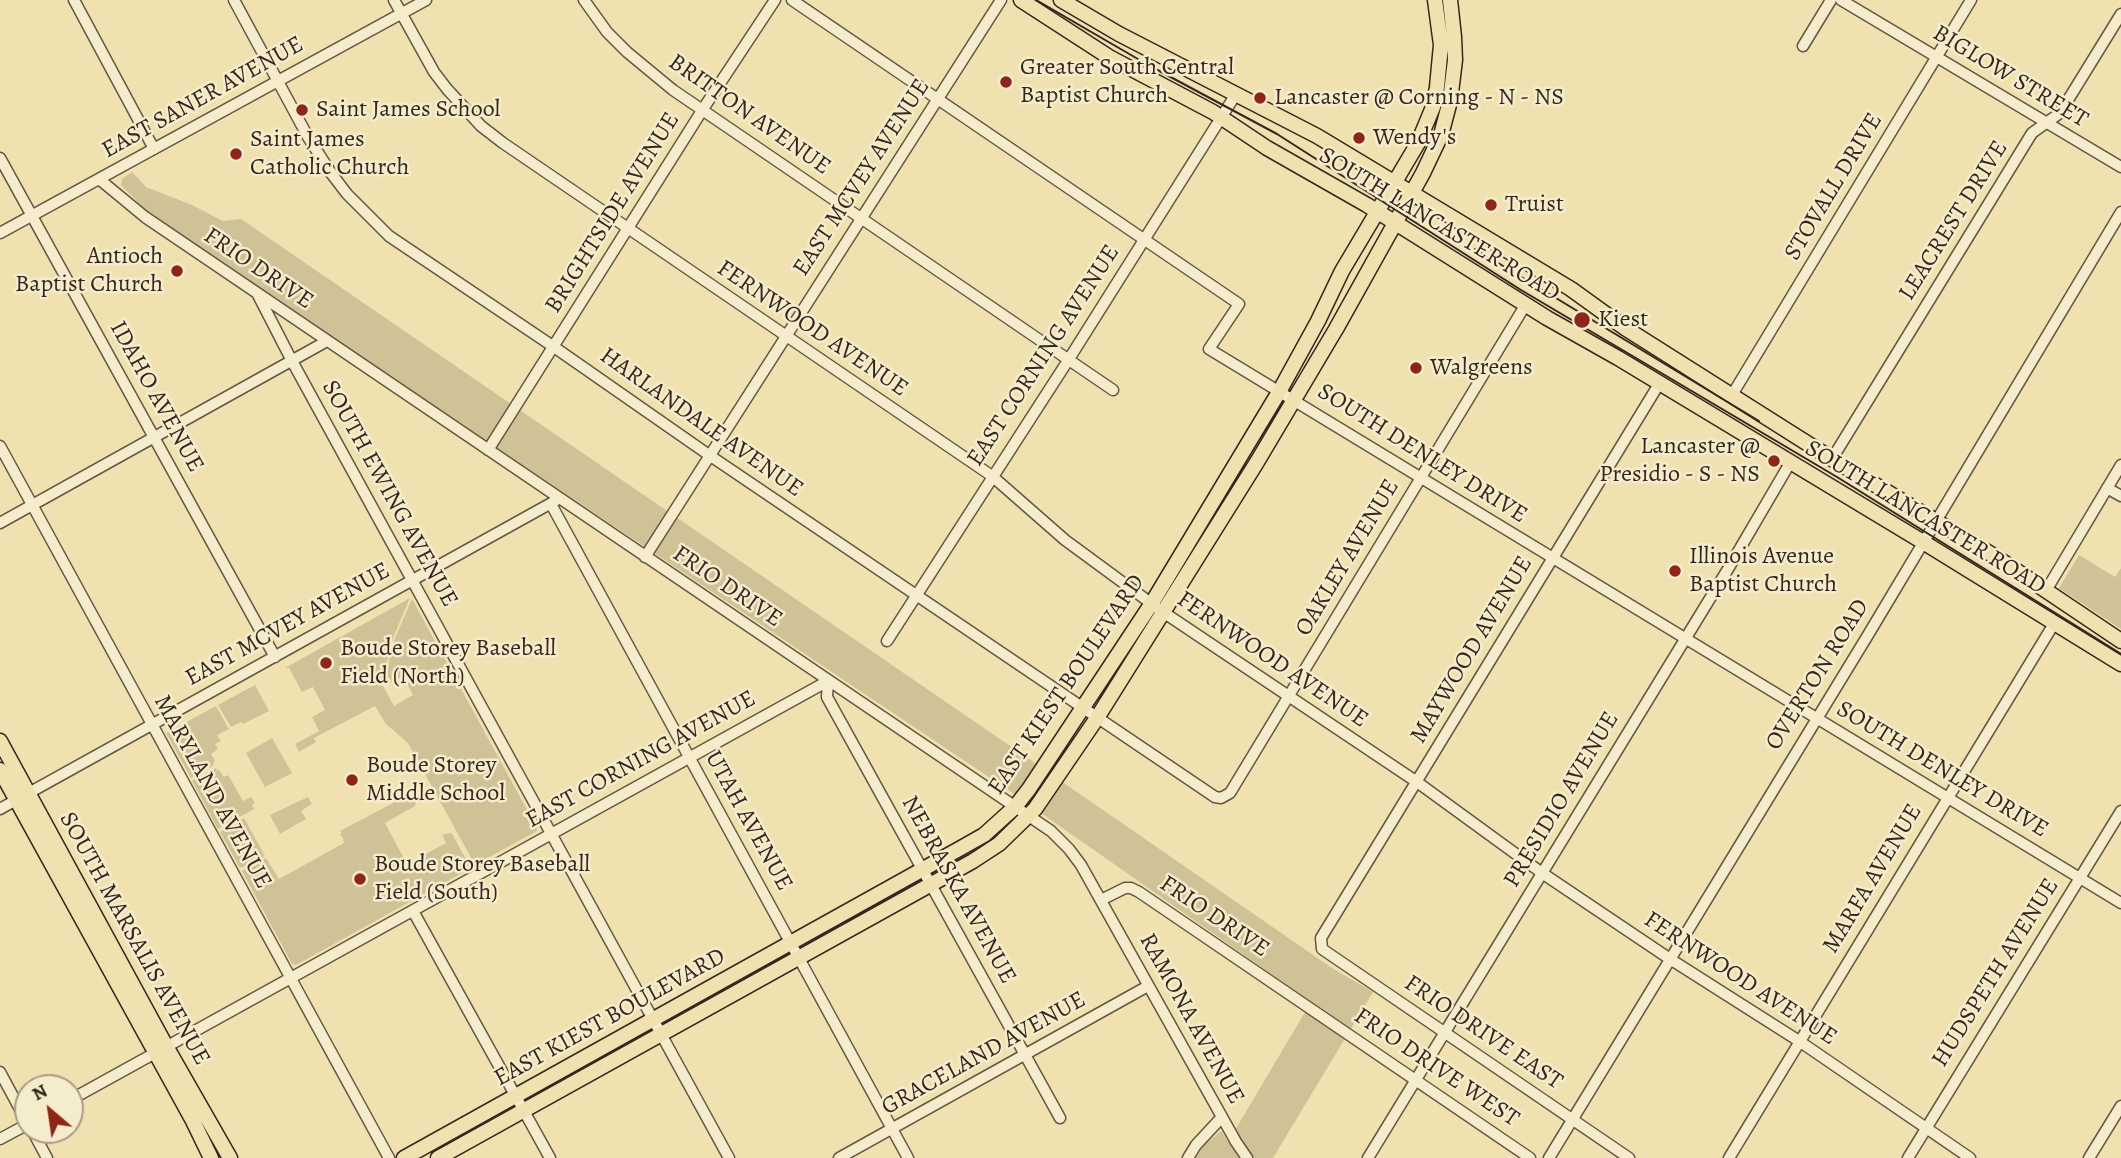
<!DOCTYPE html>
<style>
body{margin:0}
#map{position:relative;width:2121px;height:1158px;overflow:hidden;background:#f0e2b0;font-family:Alegreya,serif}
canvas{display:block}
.north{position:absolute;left:14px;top:1074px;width:70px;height:70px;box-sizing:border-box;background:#f5eccc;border:2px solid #a99d86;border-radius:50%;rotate:331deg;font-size:19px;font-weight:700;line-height:28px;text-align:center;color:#36271e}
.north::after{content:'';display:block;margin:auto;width:24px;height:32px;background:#8f2418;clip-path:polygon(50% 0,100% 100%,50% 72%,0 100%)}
</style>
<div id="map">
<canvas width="2121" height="1158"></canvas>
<div class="north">N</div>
</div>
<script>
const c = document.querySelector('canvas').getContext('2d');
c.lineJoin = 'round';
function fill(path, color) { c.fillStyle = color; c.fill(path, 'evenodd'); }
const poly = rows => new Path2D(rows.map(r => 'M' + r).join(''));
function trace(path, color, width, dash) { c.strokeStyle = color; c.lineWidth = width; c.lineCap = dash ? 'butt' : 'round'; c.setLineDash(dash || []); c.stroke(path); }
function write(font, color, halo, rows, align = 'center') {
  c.font = font + ' Alegreya,serif'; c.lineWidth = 5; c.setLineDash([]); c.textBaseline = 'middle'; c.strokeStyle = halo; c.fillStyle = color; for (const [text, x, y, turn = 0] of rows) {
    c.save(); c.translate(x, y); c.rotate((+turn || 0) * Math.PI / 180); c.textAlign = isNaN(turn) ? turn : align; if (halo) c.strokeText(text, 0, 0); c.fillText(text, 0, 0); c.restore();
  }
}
const green = poly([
 [132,172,146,187,192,205,223,221,241,219,1038,765,1017,796,151,216,121,185,122,179],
 [2079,555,2115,577,2121,568,2121,629,2059,588],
 [410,598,393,638,381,686,383,686,394,706,413,695,403,676,387,685,385,683,389,660,395,638,412,599,537,828,537,831,475,865,408,743,386,724,375,706,314,738,316,742,299,752,295,744,319,731,312,717,325,710,313,687,302,692,289,668,285,668],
 [255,685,269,711,243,724,241,722,231,727,218,705],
 [216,706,229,729,217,735,221,741,215,744,218,749,211,754,215,761,213,763,214,765,191,778,166,733],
 [272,738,292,773,265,787,246,753],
 [216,768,217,771,219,770,224,777,228,775,243,801,251,797,255,803,252,805,254,809,218,829,192,781],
 [1061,781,1332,968,1373,992,1273,1158,1196,1158,1204,1145,1221,1131,1228,1142,1311,1002,1041,813],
 [410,794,416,803,415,806,385,823,407,864,446,843,442,835,450,833,452,834,471,868,296,965,292,964,242,871,266,858,279,879,344,843,343,840,344,839,340,835,342,833,340,831],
 [308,797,312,804,301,811,306,819,280,834,270,815],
 [244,818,265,856,240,868,220,832]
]);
const minor = poly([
 [74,0,154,149],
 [234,0,308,137,331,173,347,194,389,236,554,347,709,455,1215,797,1221,798,1230,793,1526,304],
 [394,0,434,72,447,89,481,126,503,143,992,476,1065,540,1163,612,1417,782,1542,873,1670,959,1799,1041,1970,1158],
 [584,0,607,32,627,52,673,90,1113,390],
 [792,0,1239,304,1209,349,2121,903],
 [1841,0,2121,167],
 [1803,46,1831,0],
 [0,158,275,657],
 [99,179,145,217,1051,831,1069,849,1081,865,1236,1142,1247,1158],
 [0,233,426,0],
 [258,295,292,361,729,1158],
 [1732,395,1971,0],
 [0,446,389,1158],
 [488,450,703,109,775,0],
 [1832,459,2032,133,2060,113,2121,14],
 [2107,488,2121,496],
 [551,504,908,1158],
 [0,523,327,341],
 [645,557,1001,0],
 [2047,589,2121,465],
 [887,641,1069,359,1236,94],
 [0,809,555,501],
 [1101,900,1125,888,1131,888,1139,892,1530,1158],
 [413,911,550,1158],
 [0,1072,28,1124],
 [70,1100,828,681,827,697,1060,1118],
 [32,1130,47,1158],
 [0,1139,28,1124],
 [839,1158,1148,986],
 [1188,1158,1196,1145,1222,1117],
 [1368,1158,1728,569,1790,463],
 [1549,1158,1868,635,2121,212],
 [1629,1158,1322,949,1321,938,1659,384],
 [1729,1158,2055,622],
 [1908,1158,2121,811],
 [2089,1158,2121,1106]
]);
const major = poly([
 [1021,0,1109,57,1213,112,1267,148,1367,205,1547,318,1618,358,1923,542,2121,664],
 [1061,0,1119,34,1317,136,1571,289,1625,328,1832,459,1996,557,2121,641],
 [0,741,166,1046,230,1158],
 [0,770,193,1121,211,1158],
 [404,1158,961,848,984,835,1015,807,1029,789,1152,603,1279,392,1318,321,1342,271,1418,143,1433,107,1437,87,1441,45,1435,0],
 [438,1158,973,861,999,844,1035,809,1097,718,1257,462,1336,329,1423,173,1441,135,1450,101,1455,60,1454,37,1450,0]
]);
const tram = poly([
 [1036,0,1150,66,1277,134,1521,290,1837,477,2121,654],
 [1475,249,1759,421]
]);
const markers = [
 [1006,82,7,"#8f2418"],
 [1260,98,7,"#8f2418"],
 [302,110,7,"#8f2418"],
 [1359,138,7,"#8f2418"],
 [236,154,7,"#8f2418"],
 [1491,205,7,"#8f2418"],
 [177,271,7,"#8f2418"],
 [1582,320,9,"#8f2418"],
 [1416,368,7,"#8f2418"],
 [1774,461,7,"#8f2418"],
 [1675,571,7,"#8f2418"],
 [326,663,7,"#8f2418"],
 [352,780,7,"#8f2418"],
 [360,879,7,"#8f2418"]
];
const poiNames = [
 ["Greater South Central",1020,68],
 ["Baptist Church",1020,96],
 ["Lancaster @ Corning - N - NS",1274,98],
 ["Saint James School",316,110],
 ["Wendy's",1373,138],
 ["Saint James",250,140],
 ["Catholic Church",250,168],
 ["Truist",1505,205],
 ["Antioch",163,257,"right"],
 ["Baptist Church",163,285,"right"],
 ["Kiest",1598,320],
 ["Walgreens",1430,368],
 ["Lancaster @",1760,447,"right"],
 ["Presidio - S - NS",1760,475,"right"],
 ["Illinois Avenue",1689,557],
 ["Baptist Church",1689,585],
 ["Boude Storey Baseball",340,649],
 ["Field (North)",340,677],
 ["Boude Storey",366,766],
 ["Middle School",366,794],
 ["Boude Storey Baseball",374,865],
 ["Field (South)",374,893]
];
const streetNames = [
 ["BIGLOW STREET",2010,77,31],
 ["EAST SANER AVENUE",203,98,-29],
 ["BRITTON AVENUE",749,115,35],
 ["EAST MCVEY AVENUE",862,178,-57],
 ["STOVALL DRIVE",1834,187,-59],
 ["BRIGHTSIDE AVENUE",613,213,-58],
 ["LEACREST DRIVE",1954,221,-58],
 ["SOUTH LANCASTER ROAD",1439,225,31],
 ["FRIO DRIVE",258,269,34],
 ["FERNWOOD AVENUE",812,329,34],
 ["EAST CORNING AVENUE",1044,356,-57],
 ["IDAHO AVENUE",156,397,61],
 ["HARLANDALE AVENUE",701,423,35],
 ["SOUTH DENLEY DRIVE",1422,454,32],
 ["SOUTH EWING AVENUE",389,494,61],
 ["SOUTH LANCASTER ROAD",1925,518,31],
 ["OAKLEY AVENUE",1348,558,-59],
 ["FRIO DRIVE",727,587,34],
 ["EAST MCVEY AVENUE",288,625,-29],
 ["MAYWOOD AVENUE",1472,650,-59],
 ["FERNWOOD AVENUE",1272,660,34],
 ["OVERTON ROAD",1818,675,-58],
 ["EAST KIEST BOULEVARD",1067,685,-56],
 ["EAST CORNING AVENUE",641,760,-29],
 ["SOUTH DENLEY DRIVE",1942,770,31],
 ["MARYLAND AVENUE",212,792,61],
 ["PRESIDIO AVENUE",1562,800,-59],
 ["UTAH AVENUE",748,821,61],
 ["MARFA AVENUE",1873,879,-59],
 ["NEBRASKA AVENUE",958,890,61],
 ["FRIO DRIVE",1214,917,34],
 ["SOUTH MARSALIS AVENUE",134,939,61],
 ["HUDSPETH AVENUE",1996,973,-58],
 ["FERNWOOD AVENUE",1740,979,33],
 ["EAST KIEST BOULEVARD",610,1018,-29],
 ["RAMONA AVENUE",1191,1019,61],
 ["FRIO DRIVE EAST",1483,1033,34],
 ["GRACELAND AVENUE",984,1054,-29],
 ["FRIO DRIVE WEST",1436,1068,34]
];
fill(green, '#d0c297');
trace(minor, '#645642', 13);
trace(major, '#36271e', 17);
trace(minor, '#f5eccc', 10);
trace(major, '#f0e2b0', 14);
trace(tram, '#36271e', 2);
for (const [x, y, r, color] of markers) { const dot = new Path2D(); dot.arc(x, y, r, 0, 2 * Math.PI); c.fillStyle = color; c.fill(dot); trace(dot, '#f5eccc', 2.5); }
write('24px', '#36271e', '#f5eccc', poiNames, 'left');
write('24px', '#36271e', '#f5eccc', streetNames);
</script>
